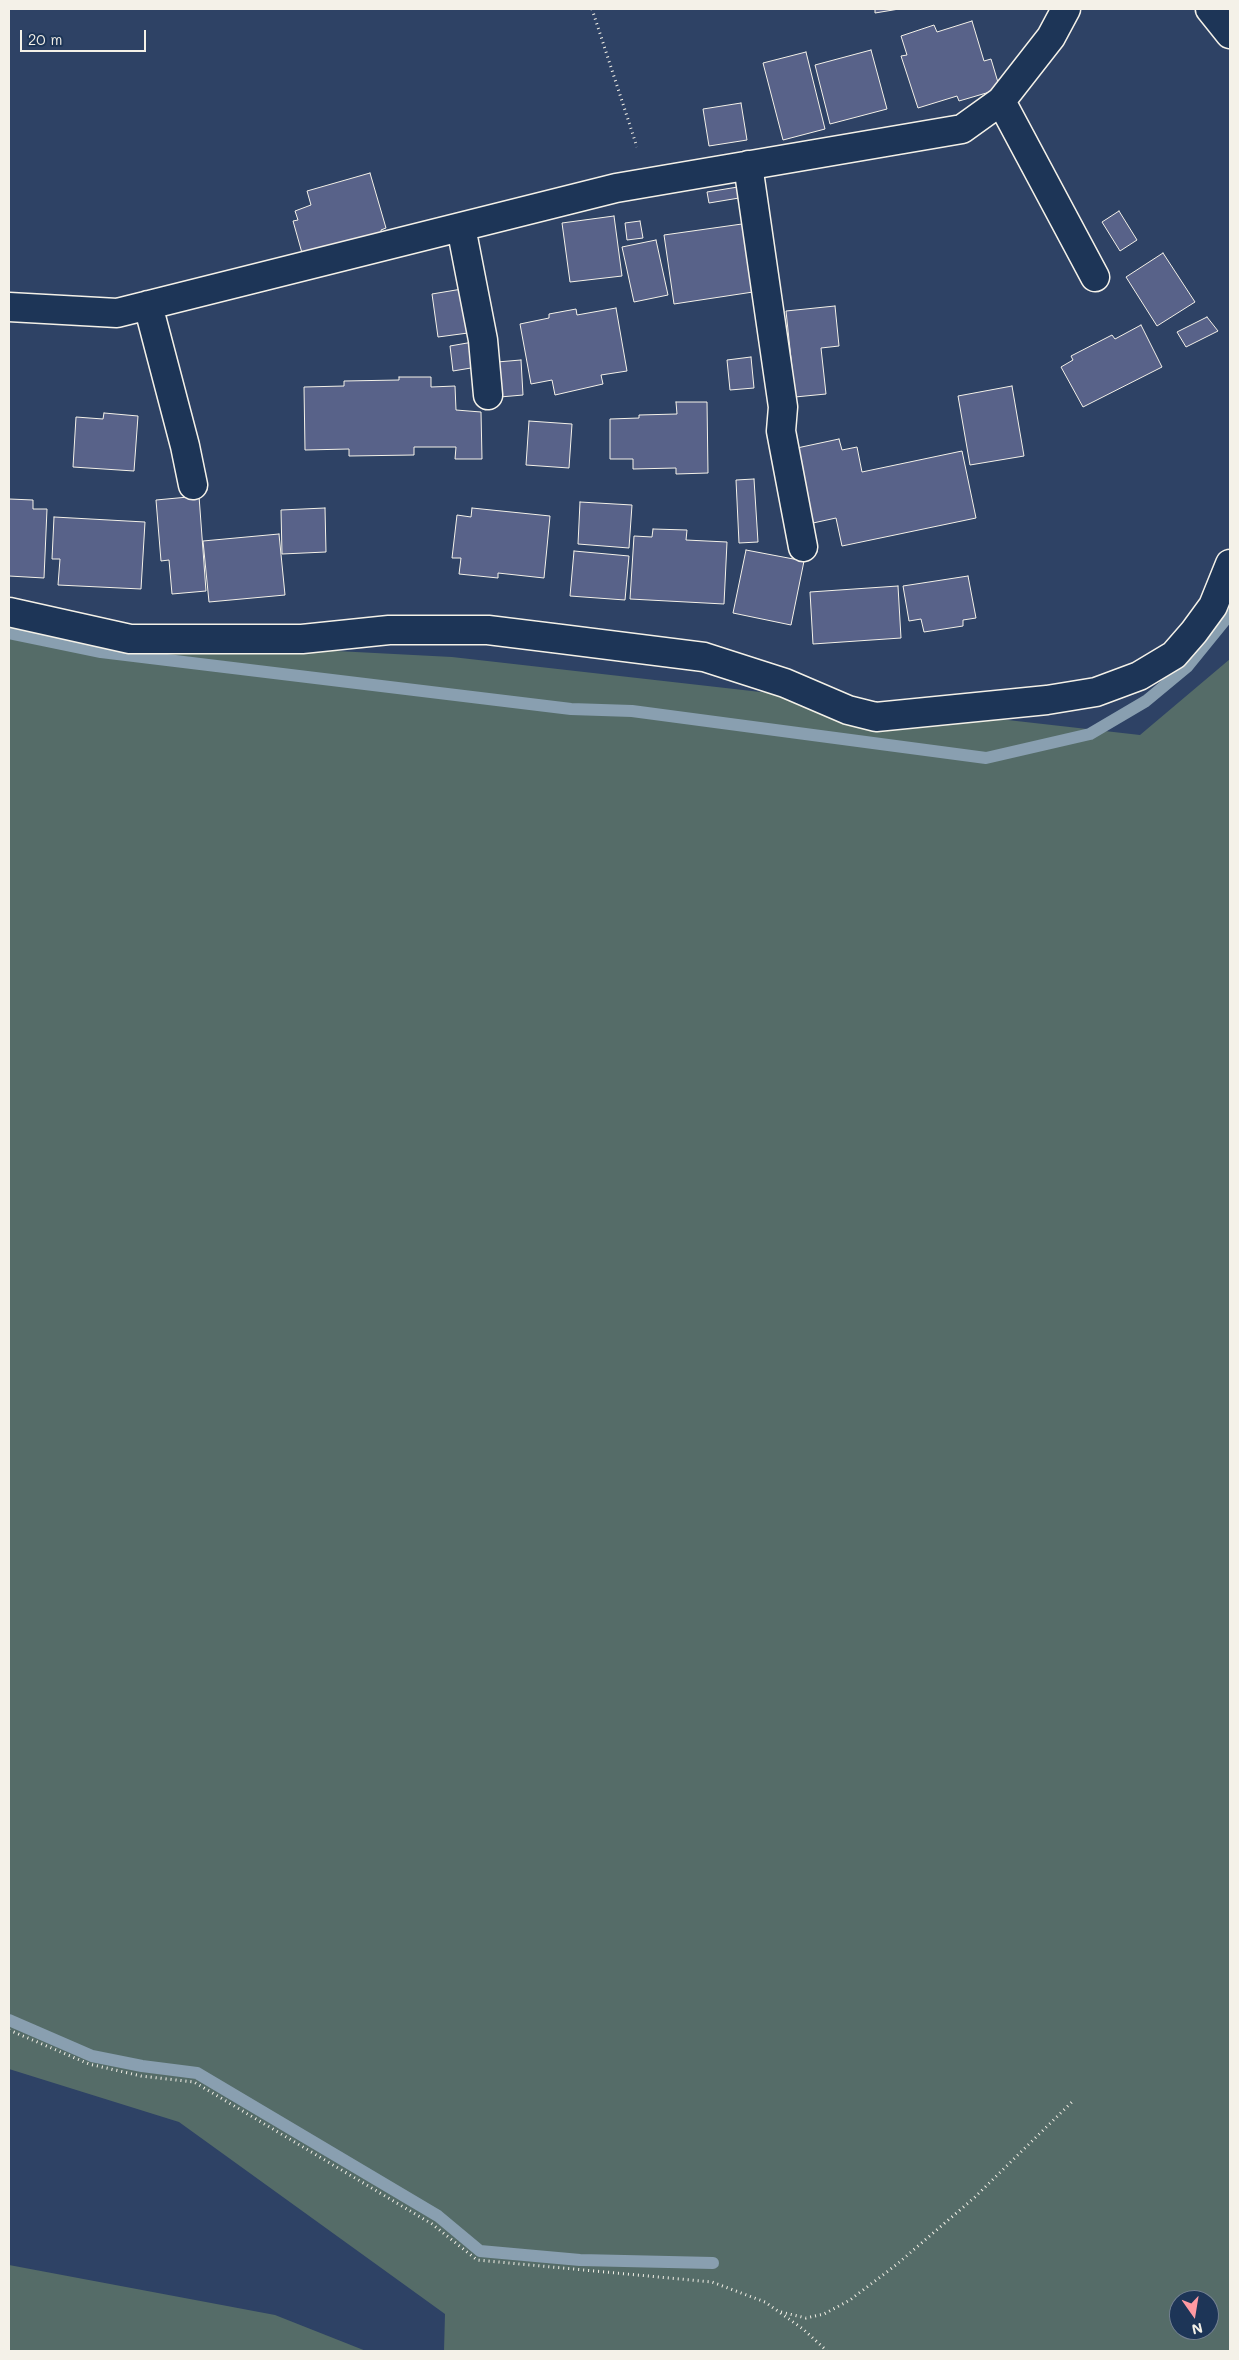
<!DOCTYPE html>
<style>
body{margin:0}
#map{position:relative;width:1239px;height:2360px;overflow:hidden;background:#2e4265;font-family:Mali,sans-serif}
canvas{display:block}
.frame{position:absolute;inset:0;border:10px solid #f4f1e8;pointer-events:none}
.north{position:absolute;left:1169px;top:2290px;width:50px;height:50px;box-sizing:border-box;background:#1d3557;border:1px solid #738091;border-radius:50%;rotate:167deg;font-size:14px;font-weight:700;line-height:20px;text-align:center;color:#f4f1e8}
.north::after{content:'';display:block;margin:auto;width:18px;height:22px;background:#ff9aa2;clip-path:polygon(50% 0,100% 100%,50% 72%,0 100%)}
.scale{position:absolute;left:20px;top:30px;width:126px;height:22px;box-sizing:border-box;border:2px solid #f4f1e8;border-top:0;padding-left:6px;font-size:15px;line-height:18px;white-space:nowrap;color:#f4f1e8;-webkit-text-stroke:4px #1d3557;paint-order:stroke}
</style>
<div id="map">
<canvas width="1239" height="2360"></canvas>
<div class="frame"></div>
<div class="north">N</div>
<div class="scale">20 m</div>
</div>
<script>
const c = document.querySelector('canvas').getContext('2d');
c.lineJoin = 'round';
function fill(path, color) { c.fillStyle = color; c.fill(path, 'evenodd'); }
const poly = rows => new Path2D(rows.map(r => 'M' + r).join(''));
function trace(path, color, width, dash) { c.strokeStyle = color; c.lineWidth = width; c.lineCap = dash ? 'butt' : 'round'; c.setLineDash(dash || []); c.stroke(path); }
const green = poly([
 [9,634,452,657,1140,735,1230,659,1230,2351,444,2351,445,2314,179,2122,9,2069],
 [1179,2300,1209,2300,1209,2330,1179,2330],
 [9,2265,275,2315,366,2351,9,2351]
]);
const stream = poly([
 [9,633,101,652,571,709,632,711,986,758,1090,734,1146,701,1187,667,1230,614],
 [9,2020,92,2056,142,2066,197,2073,438,2216,480,2251,580,2260,713,2263]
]);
const building = poly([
 [875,9,899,9,875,13,875,9],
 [972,21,984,61,991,59,1000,89,959,101,957,96,918,108,901,56,907,55,901,36,934,25,937,32,972,21],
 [871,50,887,109,830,124,815,65,871,50],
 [806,52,825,129,783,140,763,63,806,52],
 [741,103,747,140,709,146,703,109,741,103],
 [370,173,386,228,381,230,382,236,327,250,326,246,302,253,293,221,298,220,295,211,311,205,307,191,370,173],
 [738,187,739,198,709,203,707,192,738,187],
 [1119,211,1137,240,1120,251,1102,222,1119,211],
 [614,216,622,276,570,282,562,223,614,216],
 [640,221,643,238,627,240,625,223,640,221],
 [742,224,753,292,674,304,664,235,742,224],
 [656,240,668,295,634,302,622,247,656,240],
 [1163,253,1195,302,1157,326,1126,277,1163,253],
 [462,289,468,333,438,337,432,294,462,289],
 [835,306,839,346,821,348,826,394,795,397,786,311,835,306],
 [616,308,627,371,601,375,603,384,555,395,552,380,531,384,520,324,549,318,549,314,576,309,577,315,616,308],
 [1207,317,1218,331,1186,347,1177,332,1207,317],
 [1141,325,1162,367,1083,407,1061,367,1073,360,1071,356,1112,335,1115,339,1141,325],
 [473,342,477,367,453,371,450,346,473,342],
 [751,357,754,388,730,390,727,360,751,357],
 [521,360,523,395,500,397,497,362,521,360],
 [399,377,431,377,431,387,455,386,456,410,481,412,482,459,455,459,456,447,414,447,414,455,349,456,349,449,305,450,304,387,344,386,344,381,399,380,399,377],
 [1012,386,1024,456,970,465,958,396,1012,386],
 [676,402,707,402,708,473,676,474,676,468,633,469,633,459,610,459,610,419,639,418,639,415,677,414,676,402],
 [104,413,138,416,134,471,73,467,76,417,103,419,104,413],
 [529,421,572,424,569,468,526,465,529,421],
 [839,439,842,450,857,447,862,472,962,451,976,518,842,546,836,518,813,523,797,448,839,439],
 [754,479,758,542,739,543,736,480,754,479],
 [199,496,206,591,172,594,169,560,161,561,156,500,199,496],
 [9,499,33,500,33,509,47,509,44,578,9,576,9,499],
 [580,502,632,505,629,548,578,544,580,502],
 [325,508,326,552,282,554,281,510,325,508],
 [472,508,550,516,544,578,498,573,498,578,459,574,461,558,452,558,457,515,471,517,472,508],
 [54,517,145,522,141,589,58,585,60,559,52,559,54,517],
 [653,529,687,530,686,540,727,542,724,604,630,599,634,536,652,537,653,529],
 [279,534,285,595,209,602,203,541,279,534],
 [746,550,804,561,791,625,733,613,746,550],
 [574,551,629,556,625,600,570,596,574,551],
 [968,576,976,618,963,620,963,626,924,632,921,619,909,621,903,586,968,576],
 [898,586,901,638,813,644,810,592,898,586]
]);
const path = poly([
 [592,9,637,147],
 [9,2030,89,2064,141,2076,194,2082,432,2224,477,2260,712,2282,765,2302,803,2329,827,2351],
 [781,2312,806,2318,824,2314,850,2300,896,2265,975,2197,1074,2100]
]);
const minor = poly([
 [1210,9,1230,34],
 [1001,101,1095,277],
 [748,165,783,407,781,431,803,547],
 [461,227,483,340,488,395],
 [148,305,185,446,193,485],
 [9,307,117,313,616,188,962,129,1001,101,1051,37,1066,9],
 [9,612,130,639,302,639,389,630,488,630,561,639,704,657,785,683,848,710,876,717,1047,700,1096,692,1139,676,1174,655,1194,632,1213,606,1230,564]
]);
fill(green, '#556c68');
trace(stream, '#899fb0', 12);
fill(building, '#586289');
trace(building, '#f4f1e8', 1);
trace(minor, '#f4f1e8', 31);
trace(path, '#f4f1e8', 3, [1, 4]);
trace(minor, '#1d3557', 28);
</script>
